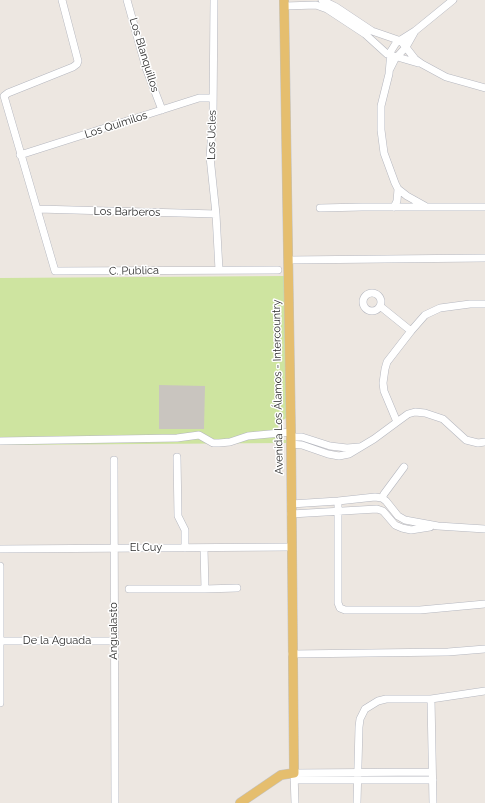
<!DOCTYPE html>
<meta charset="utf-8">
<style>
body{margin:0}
canvas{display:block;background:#ede7e1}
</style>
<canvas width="485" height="803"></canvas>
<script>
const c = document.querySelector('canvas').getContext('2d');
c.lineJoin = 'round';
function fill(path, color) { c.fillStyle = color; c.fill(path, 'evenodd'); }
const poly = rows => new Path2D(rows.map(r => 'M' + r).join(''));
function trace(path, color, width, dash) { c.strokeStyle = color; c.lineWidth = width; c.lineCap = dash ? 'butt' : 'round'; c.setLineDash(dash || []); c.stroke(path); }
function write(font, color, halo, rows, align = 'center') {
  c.font = font + ' Raleway,sans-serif'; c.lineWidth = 3; c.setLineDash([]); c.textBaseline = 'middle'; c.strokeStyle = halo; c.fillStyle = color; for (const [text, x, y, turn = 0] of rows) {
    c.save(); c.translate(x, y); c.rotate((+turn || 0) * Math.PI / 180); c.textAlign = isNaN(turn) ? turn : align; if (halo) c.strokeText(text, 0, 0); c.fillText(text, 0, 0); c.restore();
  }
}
const pitch = poly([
 [285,276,288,417,278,423,279,440,287,440,287,443,0,445,0,278]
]);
const building = poly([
 [159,385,205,386,204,429,159,429]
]);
const minor = poly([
 [62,0,78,61,77,64,73,67,8,93,4,96,55,271,278,270],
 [127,0,146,68,162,110],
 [214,0,213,117,210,157,216,214,219,270],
 [322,0,336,7,372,31,401,41,415,59,422,64,446,77,485,88],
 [285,6,316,5,327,9,365,34,387,54,418,63],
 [415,31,453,0],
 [390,69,395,59,406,47,415,31,396,43,391,51,389,74,381,106,381,130,384,153,395,183,398,189],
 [20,155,199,98,213,98],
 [394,207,397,201,398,189,407,196,425,206],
 [320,208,362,207,485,207],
 [38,209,216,214],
 [288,260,485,258],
 '363 302a9 9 0 1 1 18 0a9 9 0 1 1-18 0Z',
 [380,306,411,331],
 [397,422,408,414,415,412,425,413,443,419,466,440,478,443,485,442],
 [291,437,302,437,330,446,347,448,359,447],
 [0,441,177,438,199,435,213,443,219,443,230,442,248,436,291,432],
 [291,444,302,445,328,454,339,456,349,454,374,439,397,422,384,391,383,383,385,369,387,362,411,331,425,315,440,308,470,304,485,304],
 [177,457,178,516,185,530,185,548],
 [114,460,115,803],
 [382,498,384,494,404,467],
 [338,501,338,603,340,608,345,610,420,610,485,604],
 [291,504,338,501,375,497,382,498,386,501,398,516,405,520,438,526,485,529],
 [291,514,377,509,383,511,395,525,402,528,411,530,430,527],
 [0,549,292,547],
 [0,566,0,703],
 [129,589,205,589,204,548],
 [205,589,237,588],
 [0,641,114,641],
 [292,654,448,652,485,649],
 [431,699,433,803],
 [294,780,433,780],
 [295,803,294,773,432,772],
 [357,803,359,727,360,719,365,709,378,701,386,699,431,699,485,691]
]);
const major = poly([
 [240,803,281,775,294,773,291,437,284,0]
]);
const streetNames = [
 ["Los Blanquillos",144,55,73],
 ["Los Quimilos",116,125,-18],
 ["Los Ucles",212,135,-89],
 ["Los Barberos",127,212,1],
 ["C. Publica",134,271,-1],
 ["Avenida Los Álamos - Intercountry",278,387,-91],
 ["El Cuy",146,548],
 ["Angualasto",114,631,-90],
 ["De la Aguada",57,641]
];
fill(pitch, '#cee4a0');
fill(building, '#c9c5bf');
trace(minor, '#b5b7bf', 8);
trace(major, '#c4c4c4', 10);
trace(minor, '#fff', 7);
trace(major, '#e5be6e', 9);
write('11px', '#2d2d2d', '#fff', streetNames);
</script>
